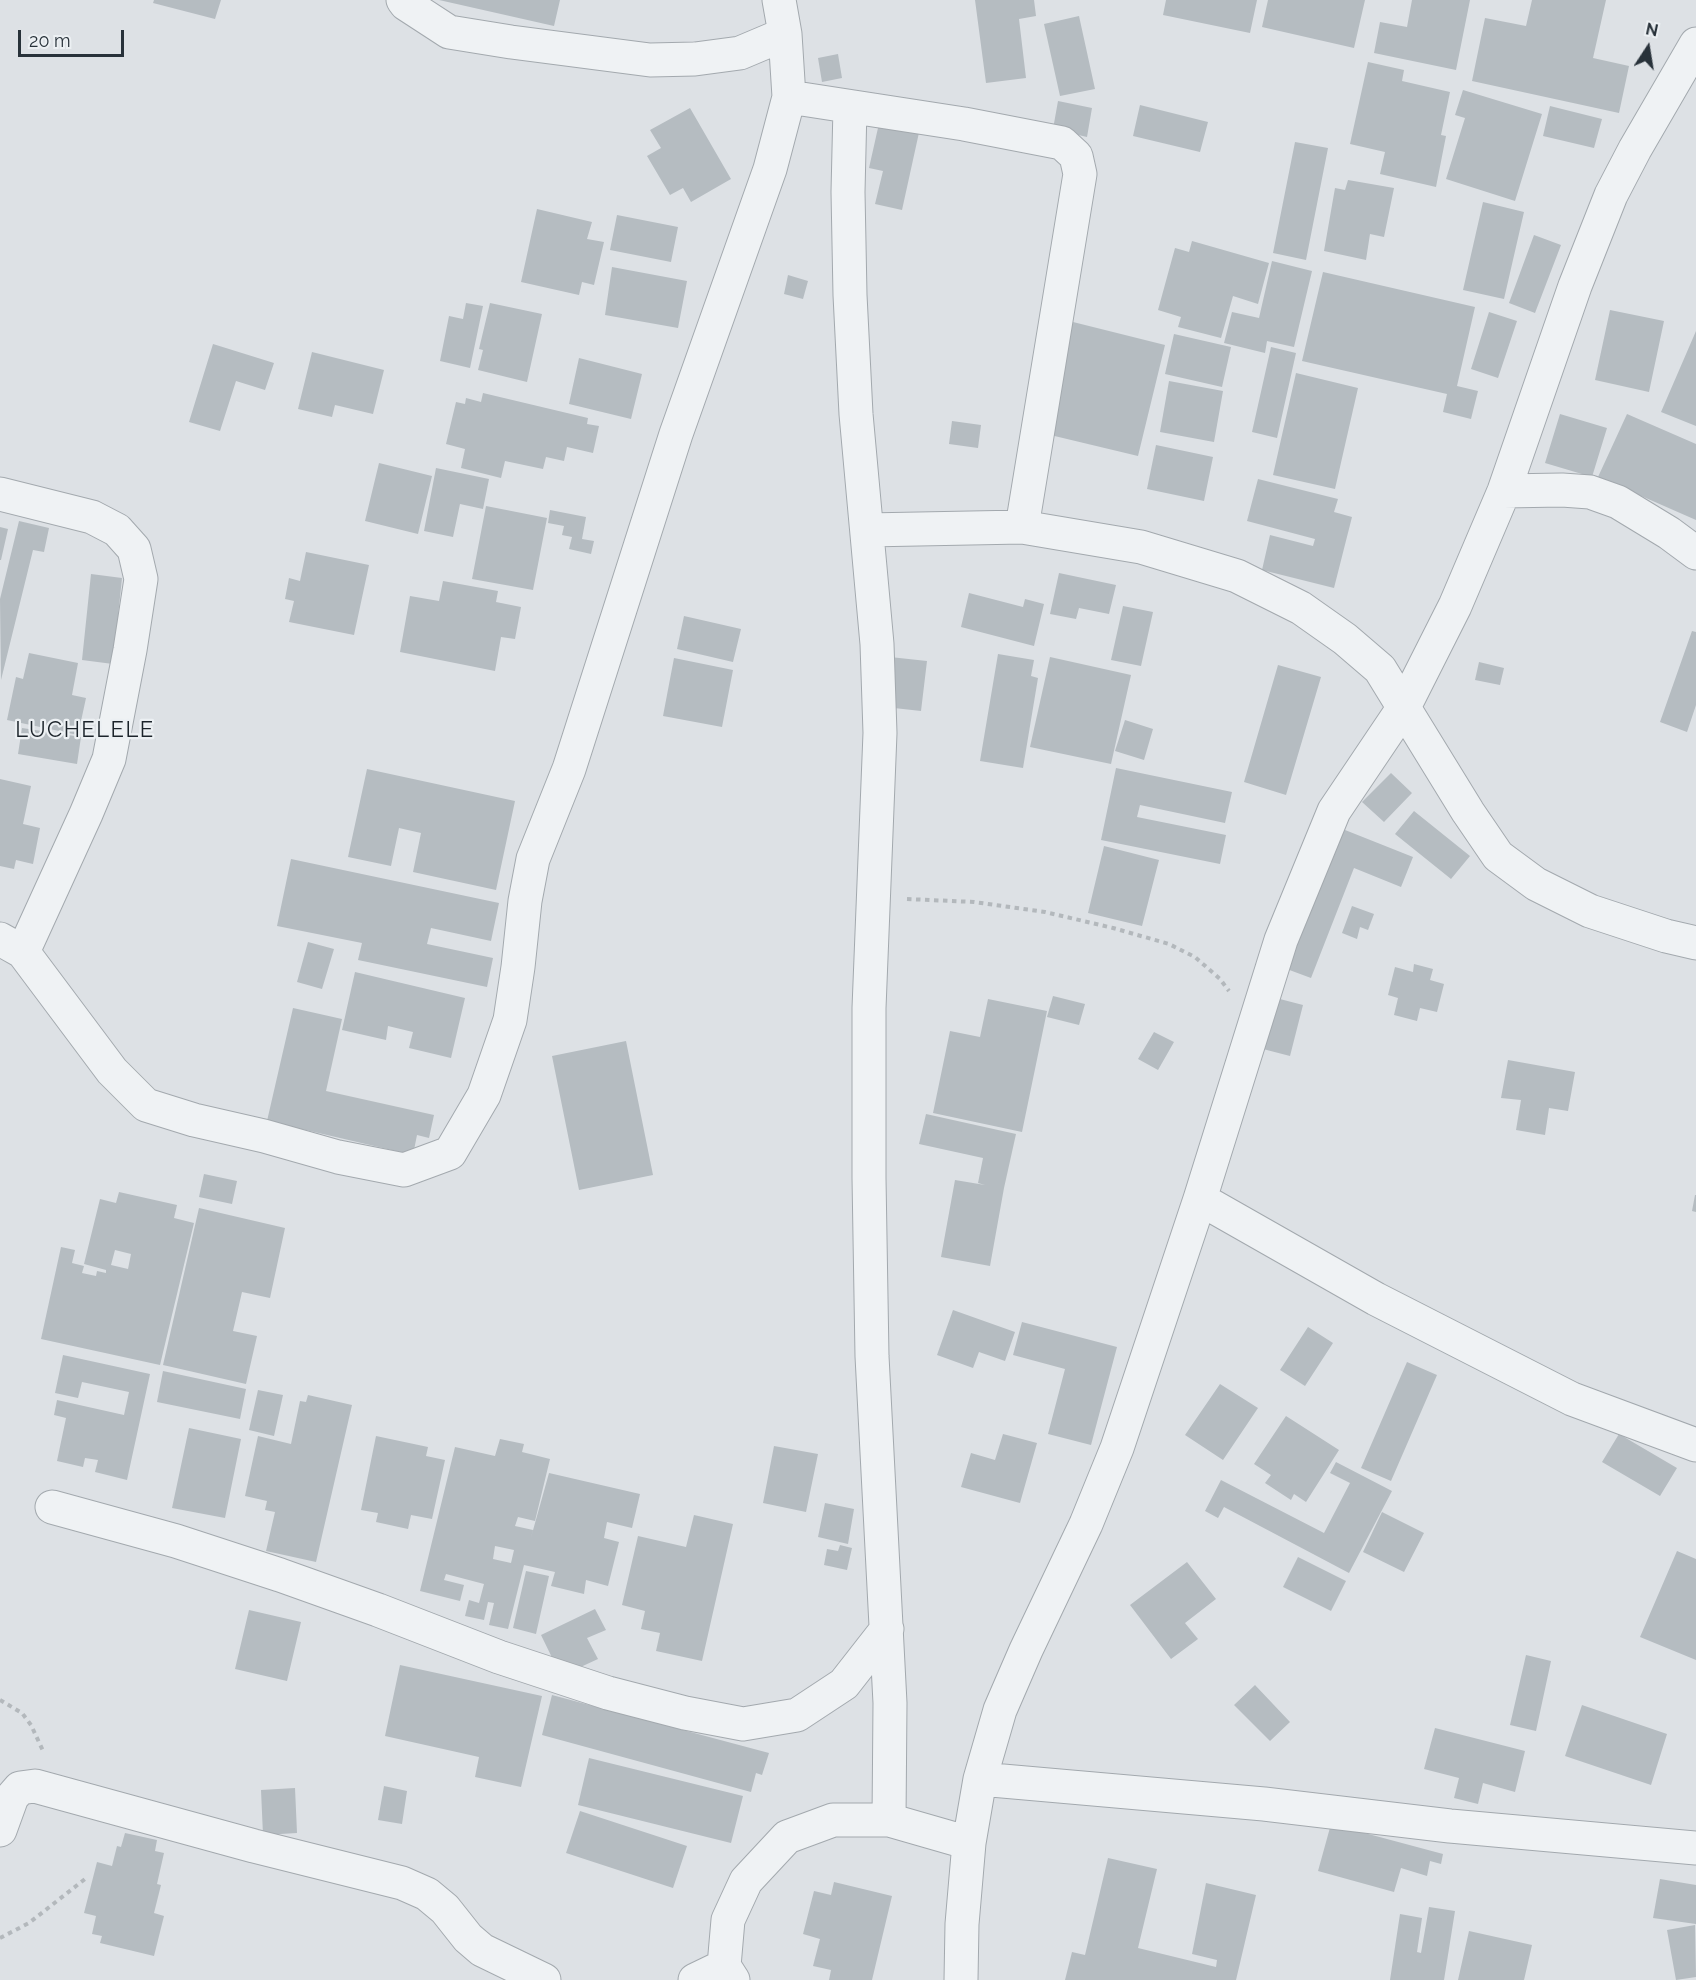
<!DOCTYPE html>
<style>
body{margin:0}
#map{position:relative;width:1696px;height:1980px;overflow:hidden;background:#dde1e5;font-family:Raleway,sans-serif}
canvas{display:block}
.north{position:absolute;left:1618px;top:18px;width:60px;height:60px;-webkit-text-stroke:4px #ecf0f3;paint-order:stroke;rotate:12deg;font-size:16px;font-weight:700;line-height:24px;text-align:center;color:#28323a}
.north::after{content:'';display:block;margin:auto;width:21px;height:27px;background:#28323a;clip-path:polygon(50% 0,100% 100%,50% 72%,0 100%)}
.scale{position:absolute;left:18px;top:30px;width:106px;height:27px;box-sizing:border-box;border:3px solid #28323a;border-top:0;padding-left:8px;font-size:18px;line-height:21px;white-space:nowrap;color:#28323a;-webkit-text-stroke:4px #ecf0f3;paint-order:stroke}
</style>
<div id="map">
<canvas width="1696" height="1980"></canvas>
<div class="north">N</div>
<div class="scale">20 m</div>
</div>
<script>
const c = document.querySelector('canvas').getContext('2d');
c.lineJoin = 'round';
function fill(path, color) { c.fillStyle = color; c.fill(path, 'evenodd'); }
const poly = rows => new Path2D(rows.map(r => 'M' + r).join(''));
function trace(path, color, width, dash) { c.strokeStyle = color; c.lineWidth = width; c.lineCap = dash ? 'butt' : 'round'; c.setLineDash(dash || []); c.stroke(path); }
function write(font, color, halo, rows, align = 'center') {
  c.font = font + ' Raleway,sans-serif'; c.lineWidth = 4.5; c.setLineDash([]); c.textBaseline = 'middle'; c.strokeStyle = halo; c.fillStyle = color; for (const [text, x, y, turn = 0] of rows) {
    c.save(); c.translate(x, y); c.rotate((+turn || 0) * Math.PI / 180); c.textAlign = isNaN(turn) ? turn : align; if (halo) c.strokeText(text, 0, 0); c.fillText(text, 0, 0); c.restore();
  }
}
const building = poly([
 [154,0,221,0,215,19,153,3],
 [439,0,560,0,554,26],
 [975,0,1034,0,1036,16,1019,19,1026,78,986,83],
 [1166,0,1257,0,1250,33,1163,15],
 [1268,0,1365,0,1354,48,1262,27],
 [1412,0,1470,0,1456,70,1374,53,1380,22,1407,27],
 [1532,0,1606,0,1593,58,1629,66,1619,113,1472,81,1485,18,1526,26],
 [1079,16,1095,89,1060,96,1044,24],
 [838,54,842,78,822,82,818,58],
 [1368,62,1404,70,1402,81,1450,92,1441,135,1446,136,1436,187,1380,174,1385,152,1350,144],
 [1463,90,1542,114,1515,201,1446,179,1465,118,1455,115],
 [1058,101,1092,108,1087,137,1053,129],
 [1140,105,1208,122,1200,152,1133,136],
 [1550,106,1602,119,1594,148,1543,136],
 [690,108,731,179,691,202,683,188,670,195,647,156,661,148,650,130],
 [880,119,920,128,902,210,875,204,883,171,869,168],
 [1295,142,1328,148,1306,260,1273,253],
 [1348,180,1394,188,1384,237,1370,234,1366,260,1324,251,1335,188,1345,190],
 [1483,202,1524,212,1504,299,1463,290],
 [537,209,592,222,587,239,604,242,594,285,582,282,579,295,521,282],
 [617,215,678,227,671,262,610,250],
 [1534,235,1561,245,1535,313,1509,303],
 [1192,241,1269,263,1258,304,1233,296,1221,338,1178,327,1181,317,1158,310,1175,248,1189,252],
 [1272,261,1312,271,1294,347,1267,341,1265,353,1224,343,1232,312,1259,318],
 [612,267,687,281,678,328,605,315],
 [1323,272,1475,307,1457,386,1478,391,1471,419,1443,412,1447,394,1302,361],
 [788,275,808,281,803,299,784,294],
 [466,303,483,306,470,368,440,361,449,316,463,319],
 [490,303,542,314,527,382,478,370,483,350,479,349],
 [1610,310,1664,321,1649,392,1595,380],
 [1489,312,1517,321,1498,378,1471,369],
 [1069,321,1165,345,1138,456,1042,433],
 [1696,331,1696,426,1661,412],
 [1174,334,1231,347,1222,387,1165,374],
 [213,344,274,363,265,390,236,381,220,431,189,422],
 [1271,347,1296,353,1277,438,1252,432],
 [312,352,384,370,373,414,335,405,332,417,298,409],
 [579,358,642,374,631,419,569,404],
 [1296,373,1358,388,1335,489,1273,475],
 [1169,381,1223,391,1214,442,1160,432],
 [483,393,588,418,587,424,599,426,593,453,567,447,564,461,546,457,543,469,505,461,501,478,461,468,465,449,446,444,456,402,465,404,466,398,481,402],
 [1560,414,1607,428,1592,477,1545,463],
 [1627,414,1696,444,1696,520,1598,477],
 [952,421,981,425,978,448,949,444],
 [1156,445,1213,457,1204,501,1147,489],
 [379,463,432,476,418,534,365,521],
 [436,468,489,479,483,509,460,504,453,537,424,531],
 [1258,479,1338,499,1334,512,1352,517,1334,588,1262,570,1270,535,1313,546,1315,539,1247,521],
 [486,506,547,518,533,590,472,579],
 [550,510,586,517,582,539,594,541,591,554,569,549,572,537,562,535,564,526,548,523],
 [19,521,49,528,44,552,33,550,1,680,0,599],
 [0,527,8,529,1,560,0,560],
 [306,552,369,565,354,635,289,622,294,601,285,599,289,578,300,581],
 [1059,573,1116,585,1109,614,1079,608,1076,619,1050,614],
 [91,574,122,578,113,664,82,660],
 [443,581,498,591,496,602,521,607,515,639,501,637,495,671,400,652,410,596,439,601],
 [969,593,1023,607,1025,599,1044,604,1034,646,961,627],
 [1123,606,1153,612,1141,666,1111,660],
 [684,616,741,629,733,662,677,649],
 [1692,631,1696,632,1696,705,1687,732,1660,722],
 [29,653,78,663,72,695,86,698,78,735,7,720,16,677,23,679],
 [998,654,1034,660,1031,676,1038,678,1023,768,980,761],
 [890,657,927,661,921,711,885,707],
 [1050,657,1131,675,1111,764,1030,747],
 [674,658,733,670,722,727,663,716],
 [1479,662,1504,668,1500,685,1475,680],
 [1278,665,1321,677,1286,795,1244,782],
 [1125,720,1153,729,1144,760,1115,751],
 [22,728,81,737,77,764,18,754],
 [1116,768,1232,792,1225,823,1140,805,1137,817,1226,835,1220,864,1101,840],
 [367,769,515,801,496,890,413,872,421,833,399,828,391,866,348,857],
 [1391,773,1412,793,1384,822,1362,802],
 [0,779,31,786,23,824,40,828,33,864,16,860,14,869,0,866],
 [1414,811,1470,856,1451,879,1395,834],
 [1340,828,1413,857,1401,887,1354,868,1311,978,1284,968],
 [1104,846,1159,860,1142,926,1088,913],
 [291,859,499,903,491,941,431,928,427,944,493,958,487,987,358,960,362,943,277,926],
 [1352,906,1374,914,1368,930,1360,927,1357,939,1342,933],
 [308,942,334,949,322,989,297,982],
 [1414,964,1433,969,1430,980,1444,984,1437,1012,1420,1008,1417,1021,1394,1015,1398,998,1388,995,1395,967,1413,972],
 [355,972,465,998,451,1058,409,1048,413,1032,388,1026,386,1040,342,1030],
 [1053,996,1085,1004,1079,1025,1047,1017],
 [1276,998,1303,1005,1290,1056,1263,1049],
 [988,999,1047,1011,1022,1132,933,1113,950,1031,980,1037],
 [293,1008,342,1019,326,1091,434,1115,429,1138,417,1135,413,1155,267,1121],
 [1154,1032,1174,1042,1158,1070,1138,1059],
 [626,1041,653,1175,579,1190,552,1056],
 [1508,1060,1575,1072,1568,1111,1549,1108,1545,1135,1516,1130,1521,1100,1501,1098],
 [926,1114,1016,1134,1004,1188,990,1266,941,1257,955,1180,985,1185,978,1183,983,1158,919,1144],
 [204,1174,237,1181,232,1204,199,1197],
 [119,1192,177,1205,174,1218,194,1223,160,1365,41,1339,61,1247,75,1250,72,1263,84,1266,82,1273,96,1276,97,1271,106,1273,106,1270,84,1264,100,1199,116,1203],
 [115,1250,131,1254,128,1269,111,1265],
 [1695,1195,1696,1195,1696,1212,1692,1211],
 [199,1208,285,1228,270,1298,242,1292,233,1331,257,1336,246,1384,163,1365],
 [953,1310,1015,1332,1005,1361,979,1352,973,1368,937,1355],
 [1022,1322,1117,1347,1091,1445,1048,1434,1065,1369,1013,1355],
 [1308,1327,1333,1343,1305,1386,1280,1370],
 [63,1355,150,1374,127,1480,95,1472,98,1460,85,1458,83,1467,57,1461,66,1418,54,1415,57,1400,124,1415,129,1392,82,1382,78,1398,55,1393],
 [1407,1362,1437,1375,1391,1481,1361,1468],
 [163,1371,246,1389,240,1419,157,1402],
 [1220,1384,1258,1408,1223,1460,1185,1435],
 [258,1390,283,1395,274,1436,249,1430],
 [308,1395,352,1405,316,1562,266,1551,275,1512,265,1510,267,1501,245,1496,258,1436,291,1444,300,1401,306,1402],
 [1286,1416,1339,1450,1306,1502,1294,1494,1291,1500,1265,1483,1271,1475,1254,1464],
 [189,1428,241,1439,225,1518,172,1508],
 [1003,1434,1037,1443,1020,1503,961,1487,971,1453,995,1460],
 [1619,1434,1677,1468,1660,1496,1602,1462],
 [376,1436,428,1447,426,1456,445,1460,432,1519,411,1515,408,1529,376,1522,378,1513,361,1510],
 [500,1439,524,1444,522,1452,550,1459,535,1521,518,1517,515,1526,533,1530,530,1541,549,1473,640,1494,632,1528,607,1522,604,1538,619,1542,608,1586,586,1580,584,1594,551,1586,555,1572,524,1565,508,1629,489,1625,494,1603,488,1602,484,1620,465,1616,469,1600,479,1603,484,1584,446,1574,444,1580,464,1585,460,1601,420,1591,455,1447,495,1456],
 [495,1546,514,1550,511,1563,493,1559],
 [774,1446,818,1454,806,1512,763,1503],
 [1336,1462,1392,1491,1349,1573,1224,1507,1218,1518,1205,1511,1221,1480,1324,1533,1350,1483,1330,1473],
 [825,1503,854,1509,848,1544,818,1537],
 [1382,1512,1424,1533,1404,1572,1363,1552],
 [694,1515,733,1524,702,1661,656,1651,660,1633,641,1629,645,1611,622,1605,638,1536,686,1547],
 [840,1545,852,1548,847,1570,824,1565,827,1549,838,1551],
 [1677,1551,1696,1559,1696,1660,1640,1637],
 [1298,1557,1346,1581,1331,1611,1283,1587],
 [1187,1562,1216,1599,1185,1623,1198,1639,1171,1659,1130,1605],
 [526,1571,549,1576,536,1634,513,1628],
 [595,1609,606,1630,587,1638,598,1659,561,1676,541,1635],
 [249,1610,301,1622,287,1681,235,1669],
 [1526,1655,1551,1661,1536,1731,1510,1725],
 [400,1665,542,1696,521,1787,475,1777,479,1757,385,1736],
 [1255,1685,1290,1722,1270,1741,1234,1705],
 [552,1695,769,1753,762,1775,756,1773,751,1792,542,1735],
 [1582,1705,1667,1734,1651,1785,1565,1756],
 [1435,1728,1525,1751,1515,1792,1483,1783,1478,1804,1454,1798,1459,1778,1424,1769],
 [589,1758,743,1796,731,1843,578,1805],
 [384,1786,407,1791,402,1824,378,1820],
 [295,1788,297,1833,263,1835,261,1790],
 [580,1811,687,1846,673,1888,566,1853],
 [1331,1824,1443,1854,1441,1864,1430,1861,1427,1876,1401,1868,1394,1892,1318,1871],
 [125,1833,157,1840,155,1851,164,1853,157,1884,161,1885,154,1913,164,1916,154,1956,100,1943,102,1936,92,1934,96,1916,84,1913,97,1862,112,1866,117,1846,121,1847],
 [1108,1858,1157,1869,1138,1948,1216,1967,1217,1960,1192,1954,1206,1883,1256,1895,1236,1980,1065,1980,1072,1952,1085,1955],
 [1660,1879,1696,1885,1696,1924,1653,1918],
 [834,1882,892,1896,872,1980,829,1980,831,1970,813,1966,820,1939,803,1934,814,1891,831,1895],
 [1429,1907,1455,1911,1444,1980,1390,1980,1400,1914,1422,1918,1417,1952,1421,1953],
 [1695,1925,1696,1977,1676,1980,1667,1930],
 [1469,1931,1532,1945,1524,1980,1458,1980]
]);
const path = poly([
 [907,899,974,902,1045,912,1113,928,1169,944,1195,957,1220,979,1229,991],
 [0,1700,22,1713,31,1725,44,1753],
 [0,1938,29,1923,85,1879]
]);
const minor = poly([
 [403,0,406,4,449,32,511,42,650,60,695,59,740,53,785,34],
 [789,97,964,124,1062,143,1076,156,1080,174,1022,527],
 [850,107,848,192,850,295,856,414,877,644,880,733,869,1008,869,1178,872,1356,890,1703,889,1820],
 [1504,491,1562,490,1590,492,1618,502,1669,533,1696,553],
 [0,494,92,517,117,530,134,549,141,579,130,650,109,759,86,814,23,952],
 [867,530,1022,527,1141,547,1237,576,1301,608,1345,639,1380,669,1468,812,1498,856,1536,884,1590,911,1666,936,1696,943],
 [0,939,23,952,112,1071,146,1105,194,1120,264,1136,338,1157,404,1170,450,1153,484,1095,510,1020,518,967,525,901,533,859,569,769,676,434,770,169,789,97,785,34,779,0],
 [1200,1199,1376,1299,1572,1399,1696,1445],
 [52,1507,176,1541,280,1575,378,1610,499,1657,608,1693,685,1713,743,1724,797,1715,844,1684,887,1629],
 [980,1779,1264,1804,1450,1826,1696,1848],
 [0,1830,12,1797,20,1788,35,1786,254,1846,402,1883,427,1894,445,1909,468,1938,482,1950,544,1980],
 [695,1980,724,1966],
 [733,1980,724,1966,728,1920,746,1881,787,1837,833,1820,889,1820,969,1843],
 [961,1980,962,1924,969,1843,980,1779,1000,1710,1026,1650,1086,1524,1117,1448,1200,1199,1281,940,1334,811,1404,707,1455,606,1504,491,1575,286,1611,195,1635,149,1696,44]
]);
const neighbourhoodNames = [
 ["LUCHELELE",85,730]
];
fill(building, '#b5bcc1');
trace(minor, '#a3a9ae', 35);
trace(path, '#b3b8bc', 4, [4.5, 4.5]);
trace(minor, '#eff2f4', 33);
c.letterSpacing = '1.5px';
write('22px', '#1b232a', '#ecf0f3', neighbourhoodNames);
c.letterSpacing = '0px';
</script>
